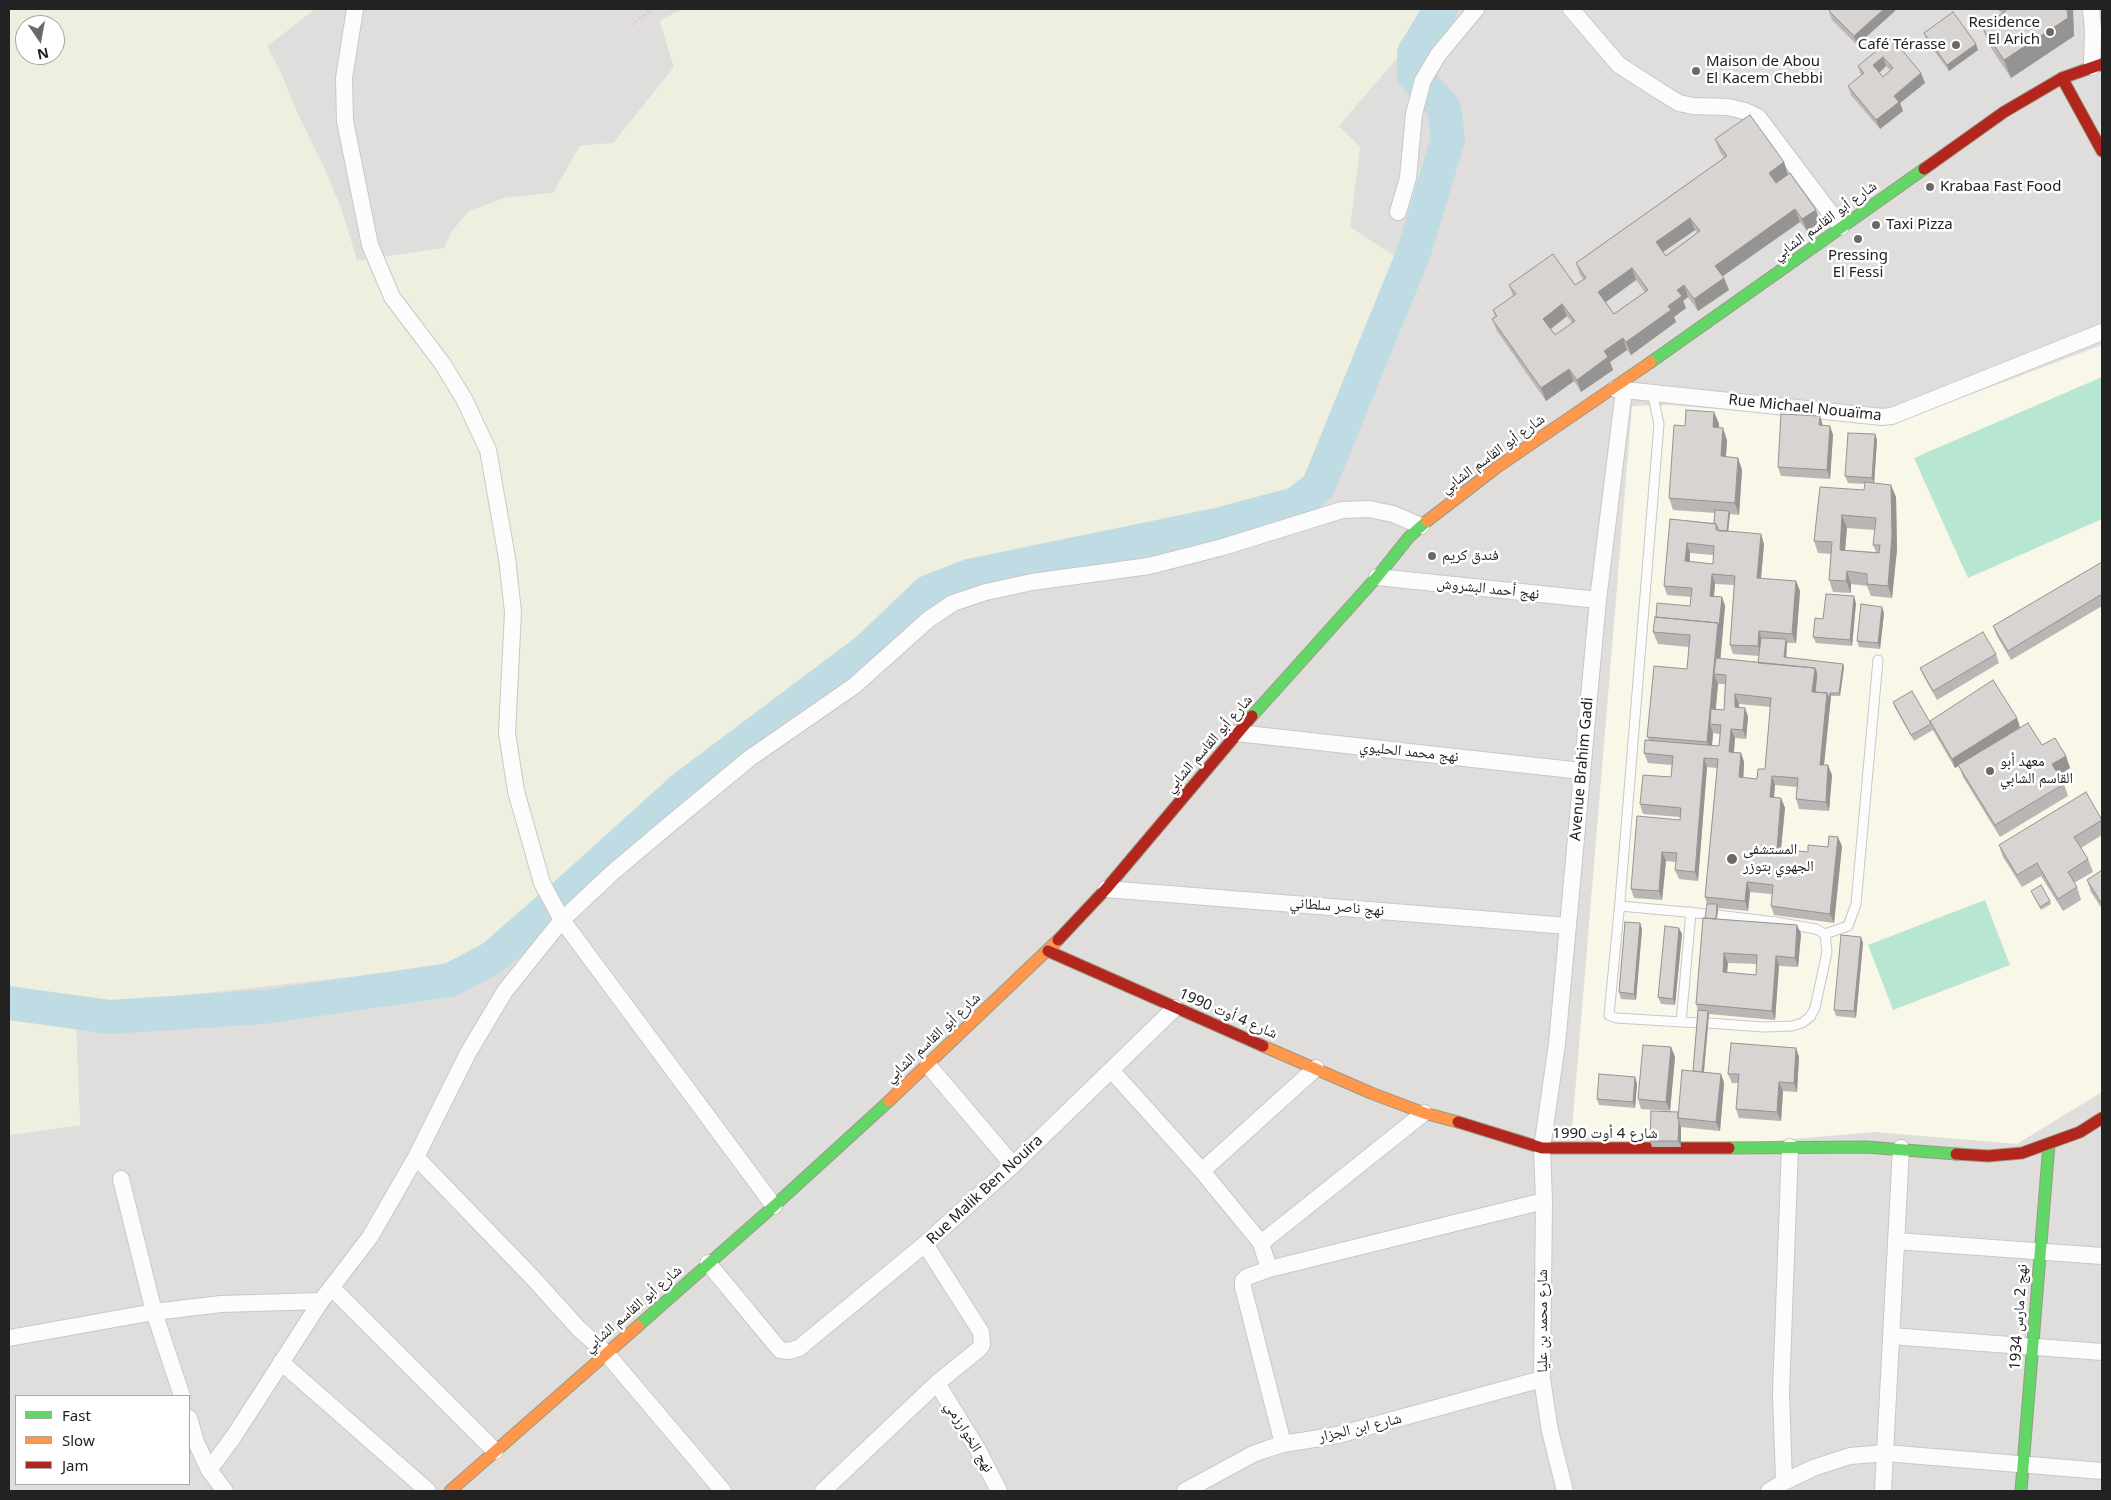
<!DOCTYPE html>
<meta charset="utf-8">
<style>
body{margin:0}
#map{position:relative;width:2111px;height:1500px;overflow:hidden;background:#f0eeeb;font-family:"Noto Sans",sans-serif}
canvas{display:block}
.frame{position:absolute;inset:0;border:10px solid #222;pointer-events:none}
.legend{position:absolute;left:15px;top:1395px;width:175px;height:90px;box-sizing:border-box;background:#fff;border:1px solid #a7a7a7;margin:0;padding:6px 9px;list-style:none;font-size:15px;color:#222}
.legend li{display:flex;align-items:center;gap:10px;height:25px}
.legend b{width:25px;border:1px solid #a7a7a7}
.north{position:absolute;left:15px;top:15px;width:50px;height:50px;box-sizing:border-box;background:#fff;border:1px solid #a7a7a7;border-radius:50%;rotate:168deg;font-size:14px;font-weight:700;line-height:20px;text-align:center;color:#222}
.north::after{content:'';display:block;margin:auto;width:18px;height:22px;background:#6a6968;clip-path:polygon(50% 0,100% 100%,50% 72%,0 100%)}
</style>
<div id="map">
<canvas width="2111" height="1500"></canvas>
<div class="frame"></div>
<ul class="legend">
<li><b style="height:6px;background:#63d668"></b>Fast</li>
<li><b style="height:6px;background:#ff974d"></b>Slow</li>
<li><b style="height:6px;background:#b3261e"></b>Jam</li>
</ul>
<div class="north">N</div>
</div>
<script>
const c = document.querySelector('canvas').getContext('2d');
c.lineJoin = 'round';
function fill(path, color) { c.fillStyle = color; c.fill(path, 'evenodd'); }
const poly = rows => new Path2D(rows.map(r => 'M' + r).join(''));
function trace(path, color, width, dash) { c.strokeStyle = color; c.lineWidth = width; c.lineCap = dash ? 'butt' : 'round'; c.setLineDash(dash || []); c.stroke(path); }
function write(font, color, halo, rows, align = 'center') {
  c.font = font + ' "Noto Sans","Noto Naskh Arabic",sans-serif'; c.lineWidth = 5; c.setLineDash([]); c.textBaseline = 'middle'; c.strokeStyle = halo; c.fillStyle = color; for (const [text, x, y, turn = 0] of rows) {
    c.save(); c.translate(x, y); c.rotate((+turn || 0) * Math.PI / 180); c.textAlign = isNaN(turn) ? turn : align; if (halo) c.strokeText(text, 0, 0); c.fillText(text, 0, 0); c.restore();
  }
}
const residential = poly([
 [315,9,683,9,660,21,674,67,613,143,580,146,553,193,504,198,452,231,445,248,357,261,341,208,267,46],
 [1431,9,2102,9,2102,1491,9,1491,9,1135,80,1125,76,1029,97,1011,142,1000,649,831,699,776,812,688,872,651,908,620,949,592,995,578,1066,566,1093,564,1228,525,1308,497,1350,227,1360,147,1338,126,1402,52],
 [16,1396,189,1396,189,1484,16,1484]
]);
const education = poly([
 [2102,345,2102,1092,2017,1144,1874,1132,1680,1149,1610,1147,1572,1129,1632,406,1669,405,1895,423]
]);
const farmland = poly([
 [9,9,315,9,267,46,281,73,299,117,324,167,341,208,357,261,444,248,452,231,469,211,504,198,553,193,580,146,613,143,674,68,660,21,683,9,1431,9,1402,52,1339,126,1360,147,1350,227,1398,258,1308,497,1228,525,1093,564,1066,566,995,578,949,592,908,620,872,651,812,688,699,776,649,831,575,895,522,926,450,966,142,1000,97,1011,76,1029,80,1125,9,1135],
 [25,25,55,25,55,55,25,55]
]);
const pitch = poly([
 [2102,377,2102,519,1968,578,1914,458],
 [1985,900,2010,965,1893,1010,1868,945]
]);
const river = poly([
 [9,1003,110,1017,263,1007,450,980,492,958,577,884,682,789,867,650,928,592,969,576,1217,525,1296,504,1318,487,1414,252,1448,139,1444,108,1414,75,1414,53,1441,9]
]);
const path = poly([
 [631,25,653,9]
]);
const lane = poly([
 [1652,392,1659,424,1620,901,1609,1015,1616,1018,1699,1023],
 [1620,906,1707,914],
 [1825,934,1848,926,1856,904,1878,660],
 [1681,1022,1691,912],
 [1708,1023,1764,1027,1792,1026,1802,1023,1810,1017,1815,1008,1827,952,1825,934,1816,929,1776,922,1717,915]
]);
const street = poly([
 [355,9,344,78,345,121,370,245,392,297,442,363,464,399,488,450,507,558,513,612,507,733,516,791,542,883,562,920,774,1206],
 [1571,9,1619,65,1661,92,1679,103,1693,106,1728,107,1745,111,1758,117,1841,227],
 [2091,9,2093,30,2092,67],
 [1398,212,1408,178,1414,114,1423,80,1438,55,1476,9],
 [1615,389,1882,417,1892,416,2102,332],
 [1377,577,1598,600],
 [1237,733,1582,771],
 [1106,889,1568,926],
 [928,1065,1013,1165],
 [1112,1071,1202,1171,1261,1243,1269,1269],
 [416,1157,532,1277,579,1329,606,1353,723,1491],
 [1202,1171,1316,1068],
 [121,1179,154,1312,182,1396],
 [1897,1241,2102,1256],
 [1261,1243,1424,1113],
 [708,1263,780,1350,789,1351,799,1348,925,1244,1013,1165,1175,1008],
 [332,1288,495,1451],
 [1891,1336,2102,1352],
 [9,1338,154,1312,221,1304,321,1301],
 [281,1362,428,1491],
 [937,1383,978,1450,999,1491],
 [189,1418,196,1442,209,1470,225,1491],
 [1283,1444,1243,1287,1243,1281,1247,1277,1269,1269,1544,1201],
 [209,1470,234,1436,321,1301,370,1237,416,1157,468,1053,505,991,562,920,612,873,664,829,750,758,854,686,929,619,953,603,986,592,1032,582,1149,566,1223,547,1342,510,1369,509,1393,514,1421,526],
 [1784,1482,1781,1393,1790,1147],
 [823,1491,937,1383,979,1349,982,1345,981,1332,925,1244],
 [1185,1491,1253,1454,1267,1449,1283,1444,1338,1435,1542,1379],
 [1565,1491,1550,1431,1542,1379,1544,1201,1542,1148,1557,1044,1598,600,1624,390],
 [1769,1491,1784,1482,1813,1468,1850,1456,1885,1453,2102,1471],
 [1883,1491,1901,1148]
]);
const fast = poly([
 [1651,362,1924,169],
 [1252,716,1377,577,1409,537,1427,521],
 [1729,1148,1866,1147,1956,1154],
 [638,1326,774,1206,889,1101],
 [2021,1491,2049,1144]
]);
const slow = poly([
 [1427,521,1496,468,1651,362],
 [1263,1046,1371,1093,1424,1113,1458,1122],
 [889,1101,1058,940],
 [450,1491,638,1326]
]);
const jam = poly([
 [2062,78,2102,151],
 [1924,169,2004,112,2062,78,2102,64],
 [1058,940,1106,889,1252,716],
 [1048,951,1263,1046],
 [1458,1122,1542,1148,1729,1148],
 [1956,1154,1988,1156,2022,1153,2080,1132,2102,1118]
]);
const wall = poly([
 [1831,9,1894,9,1895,11,1857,45,1832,20,1829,11],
 [1998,9,2073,9,2074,36,2011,78,1989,45,1982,27,2002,14],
 [1924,33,1978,50,1949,71,1926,40],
 [1892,38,1925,83,1900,103,1903,111,1880,129,1851,95,1848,86,1861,75,1858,66],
 [1886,66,1890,70,1883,77,1879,72],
 [1715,139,1784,162,1788,174,1816,210,1820,222,1807,231,1800,222,1723,276,1729,290,1698,311,1688,297,1683,301,1686,308,1674,317,1676,322,1631,355,1627,350,1610,362,1613,370,1581,392,1574,381,1546,401,1497,331,1492,319,1495,317,1493,310,1513,296,1509,285,1575,285,1584,280,1580,275,1576,263,1724,158,1720,152],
 [1695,230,1697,233,1666,256,1663,252],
 [1636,280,1645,292,1614,314,1606,302],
 [1567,316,1572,323,1555,335,1551,329],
 [1714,412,1719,424,1719,427,1727,440,1726,457,1738,458,1742,470,1739,515,1730,514,1728,532,1764,544,1761,579,1796,581,1800,591,1796,643,1787,643,1786,658,1843,664,1844,667,1840,696,1831,696,1824,765,1832,775,1829,811,1799,809,1796,799,1797,787,1775,785,1774,798,1781,798,1785,808,1781,849,1808,852,1828,847,1842,846,1834,923,1774,915,1771,906,1772,894,1750,892,1748,911,1718,908,1717,919,1797,925,1801,934,1798,967,1779,966,1775,1020,1709,1014,1704,1072,1721,1074,1724,1083,1720,1131,1681,1127,1681,1147,1652,1147,1650,1141,1678,1112,1693,1071,1698,1010,1696,1004,1707,904,1705,897,1717,768,1707,767,1698,881,1679,879,1675,870,1676,862,1666,861,1662,900,1634,898,1631,889,1680,820,1680,817,1643,814,1640,804,1671,777,1672,765,1648,763,1644,753,1649,740,1647,737,1687,669,1689,647,1658,644,1653,632,1656,617,1690,606,1691,597,1667,595,1664,586,1670,519,1714,523,1715,513,1673,510,1669,498,1685,426],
 [1690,553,1713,555,1713,564,1690,562],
 [1715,584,1734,585,1730,645,1733,654,1759,656,1758,663,1720,659,1725,606,1722,597,1714,596],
 [1718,684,1725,684,1724,710,1716,709],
 [1739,704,1771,707,1765,769,1757,779,1743,778,1744,762,1741,753,1734,752,1735,738,1746,739,1748,717,1745,708,1739,707],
 [1713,733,1720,734,1719,746,1712,746],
 [1728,963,1757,964,1756,975,1727,972],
 [1823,425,1830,426,1833,435,1830,479,1781,476,1778,467],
 [1875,434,1877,440,1874,483,1896,497,1897,549,1892,598,1871,596,1867,586,1851,584,1851,593,1833,592,1829,580,1831,554,1818,553,1814,541,1864,490,1865,484,1848,483,1845,476],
 [1847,528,1875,530,1873,545,1876,552,1845,550],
 [2102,562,2102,606,2011,660,1997,636,1993,626],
 [1856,603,1852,646,1816,643,1813,637,1823,619],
 [1884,613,1880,649,1859,647,1857,641],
 [1996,654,1999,663,1937,700,1924,677,1920,668],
 [1893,702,1931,724,2020,727,2042,745,2066,756,2070,768,2059,775,2064,784,2068,796,2000,837,1963,777,1959,766,1955,768,1933,730,1914,741,1895,708],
 [2102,819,2102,835,2081,848,2088,859,2093,872,2074,883,2077,887,2081,900,2063,911,2041,876,2022,887,2003,857,1999,845],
 [2102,870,2102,909,2091,892,2087,880],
 [2031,891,2050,901,2051,904,2041,910],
 [1640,923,1642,929,1636,1000,1621,999,1619,992],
 [1682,934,1675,1005,1661,1004,1658,997],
 [1861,937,1863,943,1856,1018,1836,1016,1834,1010],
 [1671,1047,1675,1057,1670,1111,1641,1109,1638,1099],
 [1796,1048,1799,1057,1797,1092,1783,1091,1781,1121,1739,1118,1736,1109,1738,1083,1732,1083,1728,1074],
 [1635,1077,1637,1084,1635,1108,1599,1105,1597,1099]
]);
const shadedWall = poly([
 [1884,9,1894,9,1895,11,1857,45,1854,36],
 [2067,9,2073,9,2074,36,2011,78,2004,60],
 [1976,44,1978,50,1949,71,1947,65],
 [1883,57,1886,66,1877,75,1873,65],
 [1921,73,1925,83,1900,103,1903,111,1880,129,1876,120,1894,96],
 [1784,162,1788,175,1773,185,1769,173],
 [1795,209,1800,222,1720,278,1715,266],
 [1816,210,1820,222,1807,231,1802,219],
 [1690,218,1695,230,1660,254,1656,242],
 [1632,268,1636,280,1603,304,1598,292],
 [1724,278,1729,290,1698,311,1694,299],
 [1684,285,1688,297,1683,301,1686,308,1674,317,1676,322,1631,355,1626,342,1668,306,1677,290],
 [1562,304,1567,316,1548,331,1543,319],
 [1623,338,1627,350,1610,362,1613,370,1581,392,1577,380,1604,351],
 [1569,369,1574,381,1546,401,1541,388],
 [1714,412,1719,424,1718,439,1713,427],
 [1820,416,1823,426,1819,425],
 [1830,426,1833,435,1830,479,1827,470],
 [1723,428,1727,440,1725,469,1721,456],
 [1875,434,1877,440,1874,484,1872,478],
 [1738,458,1742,470,1739,515,1735,503],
 [1891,485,1896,497,1897,549,1892,598,1888,586],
 [1729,511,1730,514,1727,541,1726,537],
 [1842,515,1847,528,1844,562,1840,550],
 [1761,534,1764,544,1760,588,1757,578],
 [1687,543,1690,553,1689,570,1685,561],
 [1847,571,1851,584,1851,593,1846,581],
 [1712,574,1715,584,1713,605,1710,596],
 [1796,581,1800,591,1796,643,1792,634],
 [1854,596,1856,603,1852,646,1850,640],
 [1722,597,1725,606,1719,675,1714,674,1718,684,1714,724,1710,724,1713,733,1711,755,1707,742,1718,623],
 [1882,607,1884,613,1880,649,1878,643],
 [1759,631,1762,641,1761,656,1758,646],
 [1786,639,1787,643,1786,661,1784,657],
 [1843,664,1844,667,1840,696,1839,693],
 [1815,668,1818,678,1816,698,1812,692],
 [1827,693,1830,693,1831,696,1823,774,1820,765],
 [1735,694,1739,704,1738,716,1735,707],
 [1745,708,1748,717,1746,739,1743,730],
 [2017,718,2020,727,1955,768,1952,759],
 [1731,729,1735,738,1733,761,1729,752],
 [1741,753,1744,762,1743,786,1739,777],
 [2066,756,2070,768,2056,777,2052,764],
 [1704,758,1707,767,1698,881,1695,872],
 [1828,765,1832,775,1829,811,1826,802],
 [1772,776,1775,785,1773,807,1770,797],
 [1781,798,1785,808,1780,858,1777,849],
 [1838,837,1842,846,1834,923,1830,914],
 [1662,852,1666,861,1662,900,1659,891],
 [1747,882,1750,892,1748,911,1745,901],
 [1717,904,1718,908,1716,929,1715,926],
 [1640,923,1642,929,1636,1000,1634,994],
 [1797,925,1801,934,1798,967,1795,958],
 [1679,928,1682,934,1675,1005,1673,999],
 [1861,937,1863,943,1856,1018,1854,1011],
 [1724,953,1728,963,1726,981,1723,972],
 [1776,956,1779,966,1775,1020,1772,1011],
 [1708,1011,1709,1014,1703,1081,1702,1078],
 [1671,1047,1675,1057,1670,1111,1666,1102],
 [1796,1048,1799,1057,1797,1092,1794,1083],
 [1721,1074,1724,1083,1720,1131,1716,1122],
 [1635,1077,1637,1084,1635,1108,1633,1102],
 [1779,1082,1783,1091,1781,1121,1777,1112],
 [1679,1122,1681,1127,1681,1147,1678,1141]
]);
const building = poly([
 [1831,9,1884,9,1854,36,1829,11,1831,9],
 [2004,9,2067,9,2068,18,2004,60,1982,27,2006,11,2004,9],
 [1953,12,1976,44,1947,65,1924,33,1953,12],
 [1892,38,1921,73,1894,96,1899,102,1876,120,1848,86,1864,73,1858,66,1892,38],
 [1883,57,1893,68,1883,77,1873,65,1883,57],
 [1750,115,1784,162,1769,173,1776,183,1790,173,1816,210,1802,219,1795,209,1715,266,1724,278,1694,299,1684,285,1677,290,1682,296,1668,306,1671,310,1626,342,1623,338,1604,351,1608,357,1577,380,1569,369,1541,388,1492,319,1497,316,1493,310,1516,294,1509,285,1553,254,1575,285,1586,278,1576,263,1727,156,1715,139,1750,115],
 [1690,218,1700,231,1666,256,1656,242,1690,218],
 [1632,268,1648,290,1614,314,1598,292,1632,268],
 [1562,304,1575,321,1555,335,1543,319,1562,304],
 [1686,410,1714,412,1713,427,1723,428,1721,456,1738,458,1735,503,1669,498,1674,425,1685,426,1686,410],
 [1781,414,1820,416,1819,425,1830,426,1827,470,1778,467,1781,414],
 [1848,433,1875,434,1872,478,1845,476,1848,433],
 [1865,482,1891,485,1892,536,1888,586,1867,584,1867,574,1847,571,1846,581,1829,580,1832,542,1814,541,1820,487,1864,490,1865,482],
 [1842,515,1876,518,1873,545,1880,545,1879,553,1840,550,1842,515],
 [1715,510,1729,511,1727,531,1719,531,1716,524,1714,523,1715,510],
 [1670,519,1716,524,1716,530,1761,534,1757,578,1796,581,1792,634,1759,631,1758,646,1730,645,1735,576,1712,574,1710,596,1722,597,1719,626,1718,623,1656,617,1657,603,1690,606,1692,588,1664,586,1670,519],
 [1687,543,1714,546,1713,564,1685,561,1687,543],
 [2102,562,2102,594,2008,651,1993,626,2102,562],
 [1826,594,1854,596,1850,640,1813,637,1815,618,1823,619,1826,594],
 [1861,604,1882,607,1878,643,1857,641,1861,604],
 [1655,617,1718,623,1707,742,1647,737,1654,666,1687,669,1690,635,1653,632,1655,617],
 [1983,632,1996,654,1933,691,1920,668,1983,632],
 [1761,638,1786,639,1784,657,1843,664,1839,693,1830,693,1829,699,1827,693,1815,692,1817,674,1815,668,1758,663,1761,638],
 [1716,658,1815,668,1812,692,1827,693,1820,765,1828,765,1826,802,1796,799,1798,778,1772,776,1770,797,1781,798,1777,849,1808,852,1808,845,1828,847,1829,836,1838,837,1830,914,1771,906,1773,885,1747,882,1745,901,1705,897,1718,759,1704,758,1695,872,1675,870,1677,853,1662,852,1659,891,1631,889,1637,816,1680,820,1681,808,1640,804,1643,775,1671,777,1673,756,1644,753,1645,740,1719,746,1721,725,1710,724,1711,709,1724,710,1726,675,1714,674,1716,658],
 [1735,694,1771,698,1765,769,1758,769,1757,779,1739,777,1741,753,1729,752,1731,729,1743,730,1745,708,1735,707,1735,694],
 [1993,680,2017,718,1952,759,1930,721,1993,680],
 [1912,691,1931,724,1911,735,1893,702,1912,691],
 [2028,723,2042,745,2055,738,2066,756,2052,764,2064,784,1995,825,1958,765,2028,723],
 [2086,792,2102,820,2074,837,2088,859,2068,872,2077,887,2058,899,2037,863,2017,875,1999,845,2086,792],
 [2102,870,2102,904,2087,880,2102,870],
 [2041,885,2050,901,2040,907,2031,891,2041,885],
 [1707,904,1717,904,1716,919,1705,918,1707,904],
 [1703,918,1797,925,1795,958,1776,956,1772,1011,1696,1004,1703,918],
 [1724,953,1757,955,1756,975,1723,972,1724,953],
 [1625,922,1640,923,1634,994,1619,992,1625,922],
 [1665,926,1679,928,1673,999,1658,997,1665,926],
 [1841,935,1861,937,1854,1011,1834,1010,1841,935],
 [1698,1010,1708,1011,1702,1072,1693,1071,1698,1010],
 [1731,1043,1796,1048,1794,1083,1779,1082,1777,1112,1736,1109,1739,1074,1728,1074,1731,1043],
 [1643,1045,1671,1047,1666,1102,1638,1099,1643,1045],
 [1682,1070,1721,1074,1716,1122,1678,1118,1682,1070],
 [1599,1074,1635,1077,1633,1102,1597,1099,1599,1074],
 [1651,1111,1678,1112,1678,1118,1679,1122,1678,1141,1650,1141,1651,1111]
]);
const markers = [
 [2050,32,5,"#6a6968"],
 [1956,45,5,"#6a6968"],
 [1696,71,5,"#6a6968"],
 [1930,187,5,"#6a6968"],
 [1876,225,5,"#6a6968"],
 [1858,239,5,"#6a6968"],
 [1432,556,5,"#6a6968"],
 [1990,771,5,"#6a6968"],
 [1732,859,6,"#6a6968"]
];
const poiNames = [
 ["Residence",2040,23,"right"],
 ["El Arich",2040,40,"right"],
 ["Café Térasse",1946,45,"right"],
 ["Maison de Abou",1706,62],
 ["El Kacem Chebbi",1706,79],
 ["Krabaa Fast Food",1940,187],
 ["Taxi Pizza",1886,225],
 ["Pressing",1858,256,"center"],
 ["El Fessi",1858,273,"center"],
 ["فندق كريم",1442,556],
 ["معهد أبو",2000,762],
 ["القاسم الشابي",2000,779],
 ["المستشفى",1743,850],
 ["الجهوي بتوزر",1743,867]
];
const streetNames = [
 ["شارع أبو القاسم الشابي",1825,221,-36],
 ["Rue Michael Nouaïma",1805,408,6],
 ["شارع أبو القاسم الشابي",1493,454,-36],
 ["نهج أحمد البشروش",1488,589,6],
 ["شارع أبو القاسم الشابي",1209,744,-49],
 ["نهج محمد الحليوي",1409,752,6],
 ["Avenue Brahim Gadi",1582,769,-85],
 ["نهج ناصر سلطاني",1337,907,5],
 ["شارع 4 أوت 1990",1228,1014,23],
 ["شارع أبو القاسم الشابي",933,1038,-43],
 ["شارع 4 أوت 1990",1605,1134],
 ["Rue Malik Ben Nouira",985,1190,-43],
 ["شارع أبو القاسم الشابي",633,1309,-41],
 ["نهج 2 مارس 1934",2019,1317,-86],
 ["شارع محمد بن عليا",1543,1321,-90],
 ["شارع ابن الجزار",1360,1428,-13],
 ["نهج الخوارزمي",969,1437,59]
];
fill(residential, '#dfdedc');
fill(education, '#f8f7e8');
fill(farmland, '#efefdf');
fill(pitch, '#b7e6d2');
trace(river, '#bfdbe3', 34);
trace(lane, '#c9c8c7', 11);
trace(street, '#c9c8c7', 18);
trace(fast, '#999a82', 13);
trace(slow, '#999a82', 13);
trace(jam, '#999a82', 13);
trace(path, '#dccecd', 3, [2.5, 2.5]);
trace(lane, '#fdfcfc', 9);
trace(street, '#fdfcfc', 16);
trace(fast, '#63d668', 11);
trace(slow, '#ff974d', 11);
trace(jam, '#b3261e', 11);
fill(wall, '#b9b6b5');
fill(shadedWall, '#969493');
fill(building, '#d7d4d2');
trace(building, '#969493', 1);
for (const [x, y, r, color] of markers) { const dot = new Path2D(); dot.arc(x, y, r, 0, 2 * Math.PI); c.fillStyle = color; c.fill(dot); trace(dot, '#fff', 2); }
write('15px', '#222', '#fff', poiNames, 'left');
write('15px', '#222', '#fff', streetNames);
</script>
